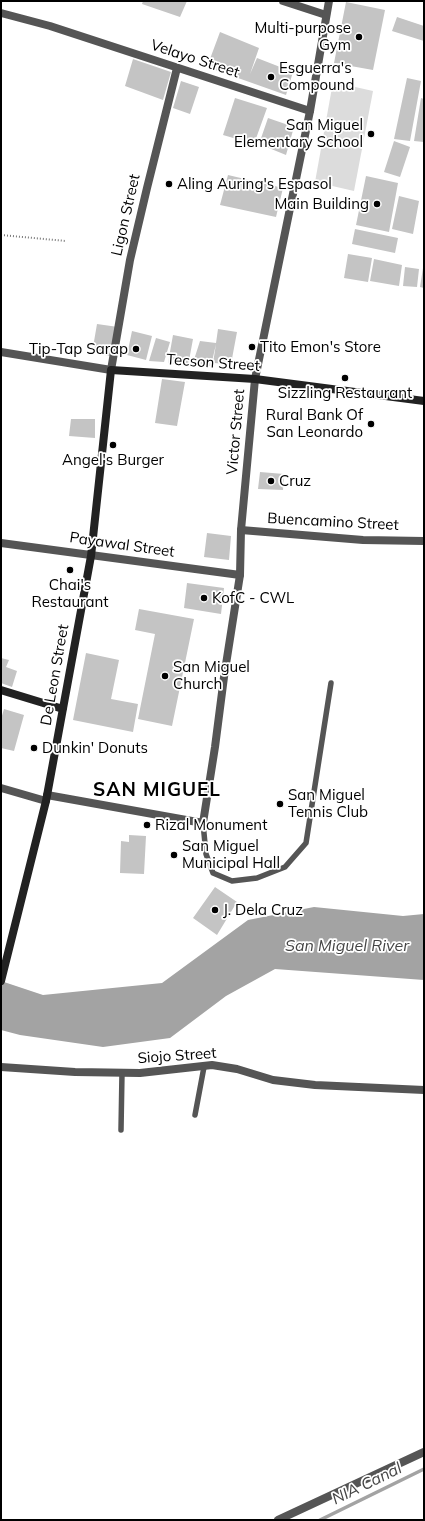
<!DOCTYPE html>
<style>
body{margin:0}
#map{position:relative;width:425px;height:1521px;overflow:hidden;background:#fff;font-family:Mulish,sans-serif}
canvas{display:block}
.frame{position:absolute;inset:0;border:2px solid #000;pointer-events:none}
</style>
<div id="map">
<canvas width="425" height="1521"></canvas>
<div class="frame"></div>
</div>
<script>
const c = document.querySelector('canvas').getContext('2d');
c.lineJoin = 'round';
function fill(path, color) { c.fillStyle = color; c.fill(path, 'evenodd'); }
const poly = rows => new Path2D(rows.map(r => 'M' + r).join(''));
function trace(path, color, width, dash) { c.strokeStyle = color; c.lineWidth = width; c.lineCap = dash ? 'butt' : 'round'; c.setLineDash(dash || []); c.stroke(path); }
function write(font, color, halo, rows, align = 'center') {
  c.font = font + ' Mulish,sans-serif'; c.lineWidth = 3.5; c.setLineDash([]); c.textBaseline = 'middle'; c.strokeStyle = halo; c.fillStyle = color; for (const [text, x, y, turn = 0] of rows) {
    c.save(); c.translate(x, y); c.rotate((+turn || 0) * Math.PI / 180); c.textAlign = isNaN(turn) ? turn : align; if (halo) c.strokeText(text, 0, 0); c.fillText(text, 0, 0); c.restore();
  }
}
const green = poly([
 [333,82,373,91,354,191,315,182]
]);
const water = poly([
 [314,907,403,916,424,914,424,980,275,969,226,996,170,1038,103,1047,20,1035,1,1030,1,981,43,995,162,983,248,920]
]);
const stream = poly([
 [320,1520,424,1469]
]);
const building = poly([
 [143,1,187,1,180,17,142,4],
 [346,2,385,10,373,70,334,63],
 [397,17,424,26,424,41,392,31],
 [220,32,259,48,250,74,257,58,293,72,286,95,207,67],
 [133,59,171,72,163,100,125,86],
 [407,78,421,81,410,141,394,139],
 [181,81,199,87,190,114,173,108],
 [235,98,267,108,254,144,223,135],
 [421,98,424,99,424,142,414,141],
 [268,118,294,127,286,155,259,144],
 [394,141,410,147,400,177,384,172],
 [228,175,283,188,276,217,220,205],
 [366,176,398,183,389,232,356,225],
 [399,196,419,201,413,234,392,229],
 [355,229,398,238,395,253,352,244],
 [348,254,372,258,368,282,344,278],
 [374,259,402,265,399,286,370,281],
 [405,267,419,269,417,287,403,286],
 [423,268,424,269,424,288,420,287],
 [97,324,118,327,110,356,92,353],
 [218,329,237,332,231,364,213,363,216,344,211,366,192,366,200,341,216,343],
 [132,331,152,336,146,360,127,355],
 [173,335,193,339,188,366,168,363],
 [156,338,170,342,164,362,149,361],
 [162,379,185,382,177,426,155,423],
 [71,419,95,419,95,438,69,436],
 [260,472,284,474,283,490,258,489],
 [207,533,231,536,229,560,204,557],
 [187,583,224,588,221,614,184,608],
 [139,609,194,619,172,726,138,719,155,634,135,630],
 [86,653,119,660,111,699,138,704,133,732,73,720],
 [1,658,9,660,6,667,17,671,12,687,1,683],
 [4,709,24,715,14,751,1,748,1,719],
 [129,835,146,836,144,874,120,873,121,841,129,842],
 [215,887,237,902,217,935,193,918]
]);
const path = poly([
 [1,235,66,241]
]);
const service = poly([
 [203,823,206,854,213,873,232,881,257,878,285,867,306,843,331,683],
 [195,1115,204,1067],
 [121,1130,122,1073]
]);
const minor = poly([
 [283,1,326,15],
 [1,13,50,26,310,111],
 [111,370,130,260,147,188,177,68],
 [241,530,363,540,424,541],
 [1,543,240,575],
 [1,788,46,801],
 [278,1520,424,1452]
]);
const tertiary = poly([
 [1,352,111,370],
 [47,795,203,823,215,747,224,677,240,575,241,530,255,379,310,111,329,1],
 [1,1067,75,1072,140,1073,212,1065,237,1069,273,1080,315,1085,424,1090]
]);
const secondary = poly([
 [1,690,63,709],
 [1,981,46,801,91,556,111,370,255,379,424,401]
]);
const markers = [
 [359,37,4,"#000"],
 [271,77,4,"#000"],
 [371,134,4,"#000"],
 [169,184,4,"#000"],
 [377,204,4,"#000"],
 [252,347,4,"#000"],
 [136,349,4,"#000"],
 [345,378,4,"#000"],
 [371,424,4,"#000"],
 [113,445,4,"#000"],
 [271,481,4,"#000"],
 [70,570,4,"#000"],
 [204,598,4,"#000"],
 [165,676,4,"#000"],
 [34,748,4,"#000"],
 [280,804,4,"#000"],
 [147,825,4,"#000"],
 [174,855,4,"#000"],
 [215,910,4,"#000"]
];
const poiNames = [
 ["Multi-purpose",351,28,"right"],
 ["Gym",351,45,"right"],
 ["Esguerra's",279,68],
 ["Compound",279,85],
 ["San Miguel",363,125,"right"],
 ["Elementary School",363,142,"right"],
 ["Aling Auring's Espasol",177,184],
 ["Main Building",369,204,"right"],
 ["Tito Emon's Store",260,347],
 ["Tip-Tap Sarap",128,349,"right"],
 ["Sizzling Restaurant",345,393,"center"],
 ["Rural Bank Of",363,415,"right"],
 ["San Leonardo",363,432,"right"],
 ["Angel's Burger",113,460,"center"],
 ["Cruz",279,481],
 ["Chai's",70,585,"center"],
 ["Restaurant",70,602,"center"],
 ["KofC - CWL",212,598],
 ["San Miguel",173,667],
 ["Church",173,684],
 ["Dunkin' Donuts",42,748],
 ["San Miguel",288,795],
 ["Tennis Club",288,812],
 ["Rizal Monument",155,825],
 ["San Miguel",182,846],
 ["Municipal Hall",182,863],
 ["J. Dela Cruz",223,910]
];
const streetNames = [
 ["Velayo Street",195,59,18],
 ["Ligon Street",126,215,-77],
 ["Tecson Street",213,363,4],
 ["Victor Street",236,432,-85],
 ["Buencamino Street",333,522,3],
 ["Payawal Street",122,545,8],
 ["De Leon Street",55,675,-80],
 ["Siojo Street",177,1056,-4]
];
const waterNames = [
 ["San Miguel River",347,946],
 ["NIA Canal",367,1484,-26]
];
const districtNames = [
 ["SAN MIGUEL",157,790]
];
fill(green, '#dcdcdc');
fill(water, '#a3a3a3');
trace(stream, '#a3a3a3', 3.5);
fill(building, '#c4c4c4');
trace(path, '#777', 2, [1, 2]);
trace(service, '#555', 5.5);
trace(minor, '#555', 8);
trace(tertiary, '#555', 8);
trace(secondary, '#222', 8);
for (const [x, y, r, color] of markers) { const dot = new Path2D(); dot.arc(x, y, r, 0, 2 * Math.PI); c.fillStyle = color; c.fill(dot); trace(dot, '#fff', 1.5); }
write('15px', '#000', '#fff', poiNames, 'left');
write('15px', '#000', '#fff', streetNames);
write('italic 16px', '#444', '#fff', waterNames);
c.letterSpacing = '1px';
write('bold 19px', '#000', '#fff', districtNames);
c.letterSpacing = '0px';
</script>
